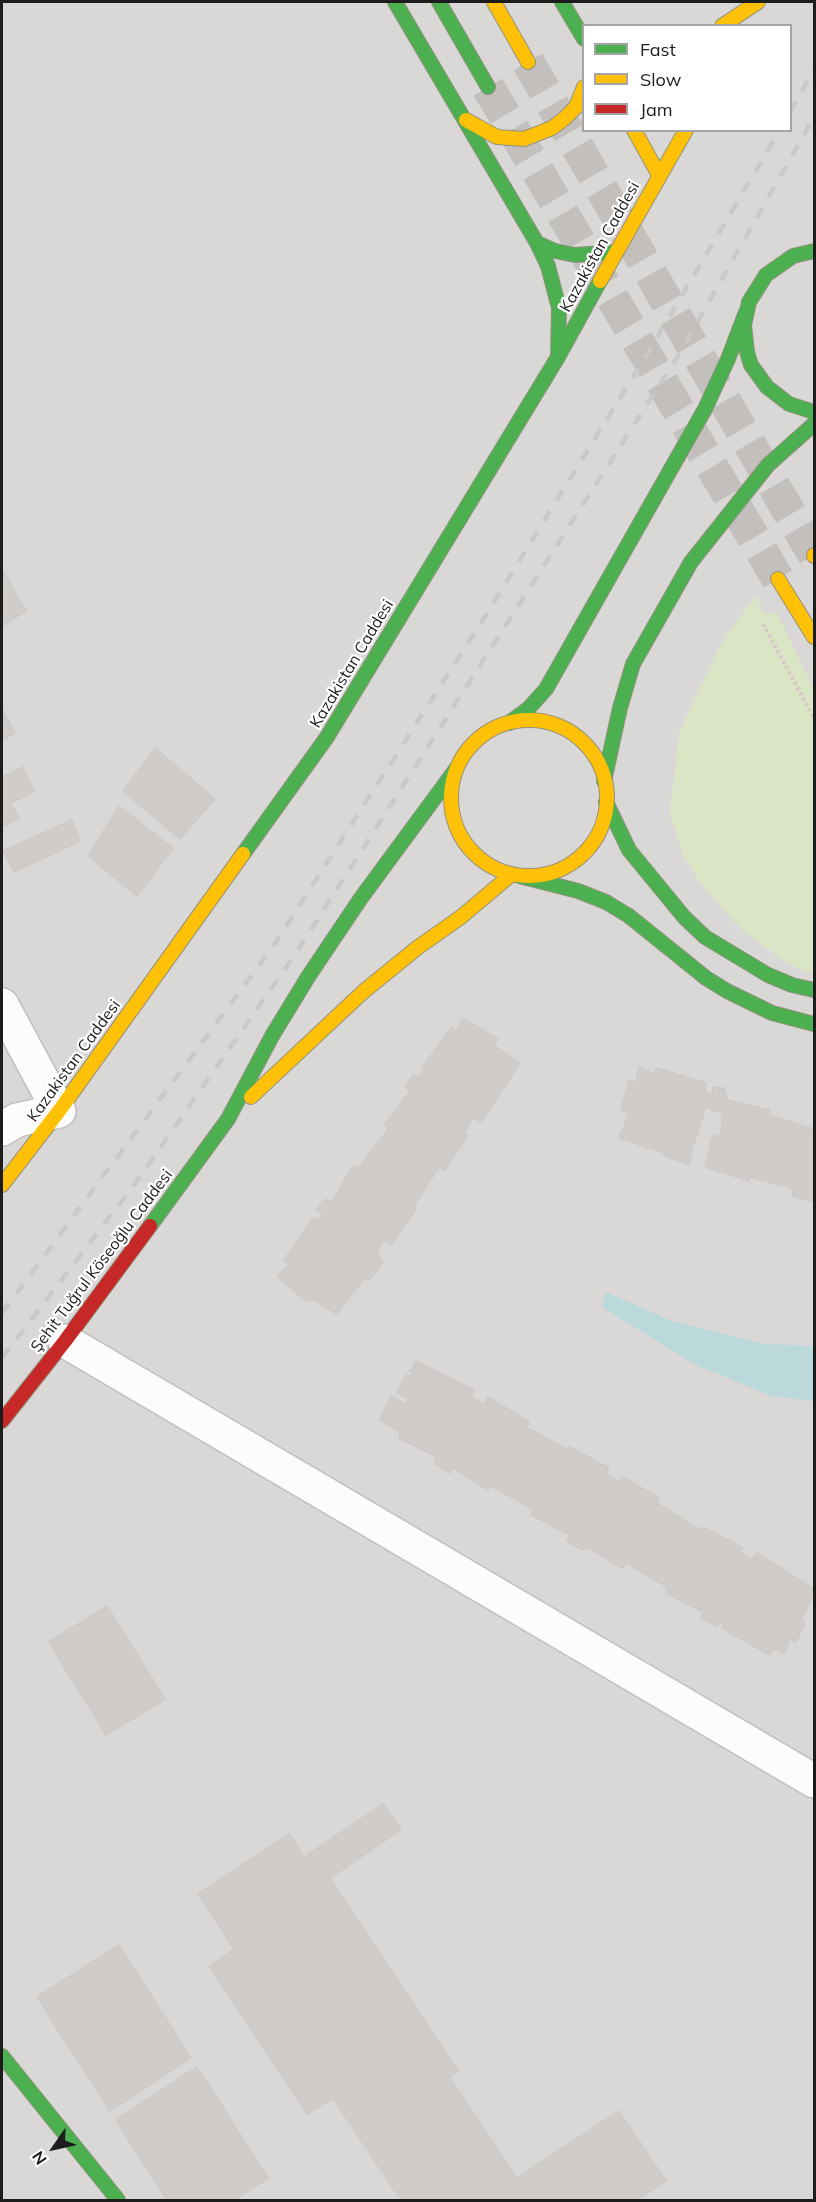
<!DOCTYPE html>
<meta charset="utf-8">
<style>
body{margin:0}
#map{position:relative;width:816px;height:2202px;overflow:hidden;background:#ebe8e5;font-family:Mulish,sans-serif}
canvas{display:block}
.frame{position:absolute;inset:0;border:3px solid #1c1c1c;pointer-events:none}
.legend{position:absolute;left:582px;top:24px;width:210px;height:108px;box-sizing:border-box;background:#fff;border:2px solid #a4a4a4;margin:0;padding:8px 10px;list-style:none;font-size:18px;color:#1c1c1c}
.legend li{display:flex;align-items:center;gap:12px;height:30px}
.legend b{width:30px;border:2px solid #a4a4a4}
.north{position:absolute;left:24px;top:2118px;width:60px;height:60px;-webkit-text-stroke:4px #fff;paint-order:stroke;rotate:236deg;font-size:16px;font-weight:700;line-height:24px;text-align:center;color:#1c1c1c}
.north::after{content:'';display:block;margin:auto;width:21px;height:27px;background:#1c1c1c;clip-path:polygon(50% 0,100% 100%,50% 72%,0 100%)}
</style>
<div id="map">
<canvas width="816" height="2202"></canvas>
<div class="frame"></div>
<ul class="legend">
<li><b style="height:8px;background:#4caf50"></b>Fast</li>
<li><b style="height:8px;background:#ffc107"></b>Slow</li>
<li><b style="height:8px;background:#c62828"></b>Jam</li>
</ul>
<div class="north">N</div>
</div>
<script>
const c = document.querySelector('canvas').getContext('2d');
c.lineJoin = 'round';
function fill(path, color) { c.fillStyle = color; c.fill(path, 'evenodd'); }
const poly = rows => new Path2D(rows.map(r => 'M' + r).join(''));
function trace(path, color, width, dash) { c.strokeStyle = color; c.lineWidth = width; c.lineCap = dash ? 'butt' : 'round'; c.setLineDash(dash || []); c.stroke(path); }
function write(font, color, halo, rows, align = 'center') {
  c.font = font + ' Mulish,sans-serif'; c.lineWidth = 4.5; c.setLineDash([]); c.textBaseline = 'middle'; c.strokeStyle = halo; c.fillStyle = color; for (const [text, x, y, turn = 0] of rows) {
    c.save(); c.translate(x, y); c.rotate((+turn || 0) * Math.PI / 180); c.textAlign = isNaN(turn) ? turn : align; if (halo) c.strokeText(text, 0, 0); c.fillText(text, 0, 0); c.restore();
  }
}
const residential = poly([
 [2,2,814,2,814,2200,2,2200],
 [584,26,790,26,790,130,584,130]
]);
const grass = poly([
 [755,596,765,614,777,613,814,690,814,975,785,962,740,928,701,884,683,855,670,812,679,732,722,642]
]);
const water = poly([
 [606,1292,672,1321,764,1344,814,1346,814,1401,771,1396,694,1364,602,1307]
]);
const building = poly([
 [2,569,26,611,2,626,2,569],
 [2,709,15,733,2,740,2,709],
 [155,748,215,799,180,839,123,791,155,748],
 [23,767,34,791,10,804,19,818,2,827,2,777,23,767],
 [119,806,173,848,137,896,88,856,119,806],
 [72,820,80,841,14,872,3,851,72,820],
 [463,1018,498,1039,494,1046,520,1063,481,1122,473,1117,464,1134,468,1136,444,1170,439,1167,415,1204,416,1210,391,1245,384,1240,376,1254,383,1262,369,1281,365,1277,337,1314,313,1299,307,1302,278,1277,289,1264,284,1260,313,1218,318,1220,323,1213,316,1210,325,1199,332,1202,353,1166,359,1168,388,1129,384,1125,410,1091,406,1087,413,1075,419,1077,425,1070,422,1068,451,1027,456,1031,463,1018],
 [639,1066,653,1074,657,1068,706,1083,705,1092,712,1095,713,1087,724,1088,728,1100,770,1110,769,1115,814,1129,814,1202,792,1196,793,1189,750,1177,749,1181,705,1167,713,1135,720,1137,723,1114,706,1107,690,1155,693,1157,689,1164,666,1157,664,1153,619,1138,629,1114,621,1109,629,1080,636,1084,639,1066],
 [416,1361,474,1390,472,1397,484,1405,488,1397,529,1422,526,1427,566,1449,570,1447,609,1468,606,1475,619,1482,623,1477,659,1498,658,1504,700,1530,703,1527,743,1548,740,1552,752,1559,757,1553,814,1589,814,1593,802,1619,805,1623,796,1642,790,1639,784,1654,774,1648,769,1655,722,1628,724,1624,721,1622,716,1626,701,1618,703,1612,666,1593,667,1587,627,1563,622,1568,588,1547,582,1550,567,1541,570,1535,531,1515,534,1510,492,1486,488,1490,452,1467,450,1473,434,1463,437,1457,399,1438,400,1432,380,1420,391,1396,405,1404,409,1399,397,1393,406,1375,410,1376,414,1373,410,1371,416,1361],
 [107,1606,165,1699,106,1735,49,1642,107,1606],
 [383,1804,401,1830,330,1878,458,2071,359,2137,333,2098,307,2114,209,1966,234,1949,198,1894,289,1834,304,1857,383,1804],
 [119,1945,191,2058,110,2111,37,1997,119,1945],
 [197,2067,268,2178,234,2200,214,2200,148,2099,197,2067],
 [449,2076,507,2163,450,2200,401,2200,359,2137,449,2076],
 [148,2099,214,2200,167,2200,116,2120,148,2099],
 [619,2111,666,2181,637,2200,532,2200,517,2178,619,2111],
 [507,2163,532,2200,450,2200,507,2163]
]);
const primaryTunnel = poly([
 [528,62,814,555],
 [488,87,778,579]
]);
const path = poly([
 [763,624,814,718]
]);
const street = poly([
 [2,1005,59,1111,17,1120,2,1129],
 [65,1341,814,1781]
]);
const fast = poly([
 [395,2,537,243,548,266,559,308,558,357],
 [439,2,488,87],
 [562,2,584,39],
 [537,243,555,251,575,255,616,252],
 [814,251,793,256,766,275,749,302,744,325,747,352,751,365,767,387,789,404,814,412],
 [509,723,528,709,546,689,705,409,728,359,746,312],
 [604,781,620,708,633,664,691,562,768,465,814,424],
 [606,802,629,850,684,917,705,937,768,975,792,985,814,990],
 [243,854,327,737,558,357,600,281],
 [519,876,578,891,606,902,629,916,706,978,727,991,772,1013,814,1024],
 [150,1226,228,1119,272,1036,308,977,361,898,456,769],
 [2,2056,118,2200]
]);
const slow = poly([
 [494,2,528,62],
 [722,26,758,2],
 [466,120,497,137,524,139,552,128,565,118,576,107,584,87],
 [634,130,659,175],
 [600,281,686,130],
 [814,555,814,556],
 [778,579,814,637],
 '451 798a78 78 0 1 1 156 0a78 78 0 1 1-156 0Z',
 [251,1097,363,992,417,948,461,917,512,874],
 [2,1185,59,1111,243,854]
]);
const jam = poly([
 [2,1421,65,1341,150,1226]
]);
const rail = poly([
 [790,112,814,69],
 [2,1313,274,945,486,615,652,346,780,130],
 [2,1358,137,1181,296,953,678,356,814,117]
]);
const streetNames = [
 ["Kazakistan Caddesi",600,247,-61],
 ["Kazakistan Caddesi",352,664,-59],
 ["Kazakistan Caddesi",74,1061,-54],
 ["Şehit Tuğrul Köseoğlu Caddesi",102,1261,-53]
];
fill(residential, '#dad8d6');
fill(grass, '#dae5c6');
fill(water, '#bbd8da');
fill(building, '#d0ccca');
trace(building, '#cecac7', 1.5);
trace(primaryTunnel, '#c2bfbd', 33, [33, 16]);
trace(street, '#c0bfbd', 36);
trace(fast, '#93927f', 16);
trace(slow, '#93927f', 16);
trace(jam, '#93927f', 16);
trace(path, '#d4c7c6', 4, [3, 3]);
trace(street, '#fcfcfb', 33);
trace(fast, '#4caf50', 14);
trace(slow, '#ffc107', 14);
trace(jam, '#c62828', 14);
trace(rail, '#c9c9c8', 4.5, [12, 12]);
write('16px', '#1c1c1c', '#fff', streetNames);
</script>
